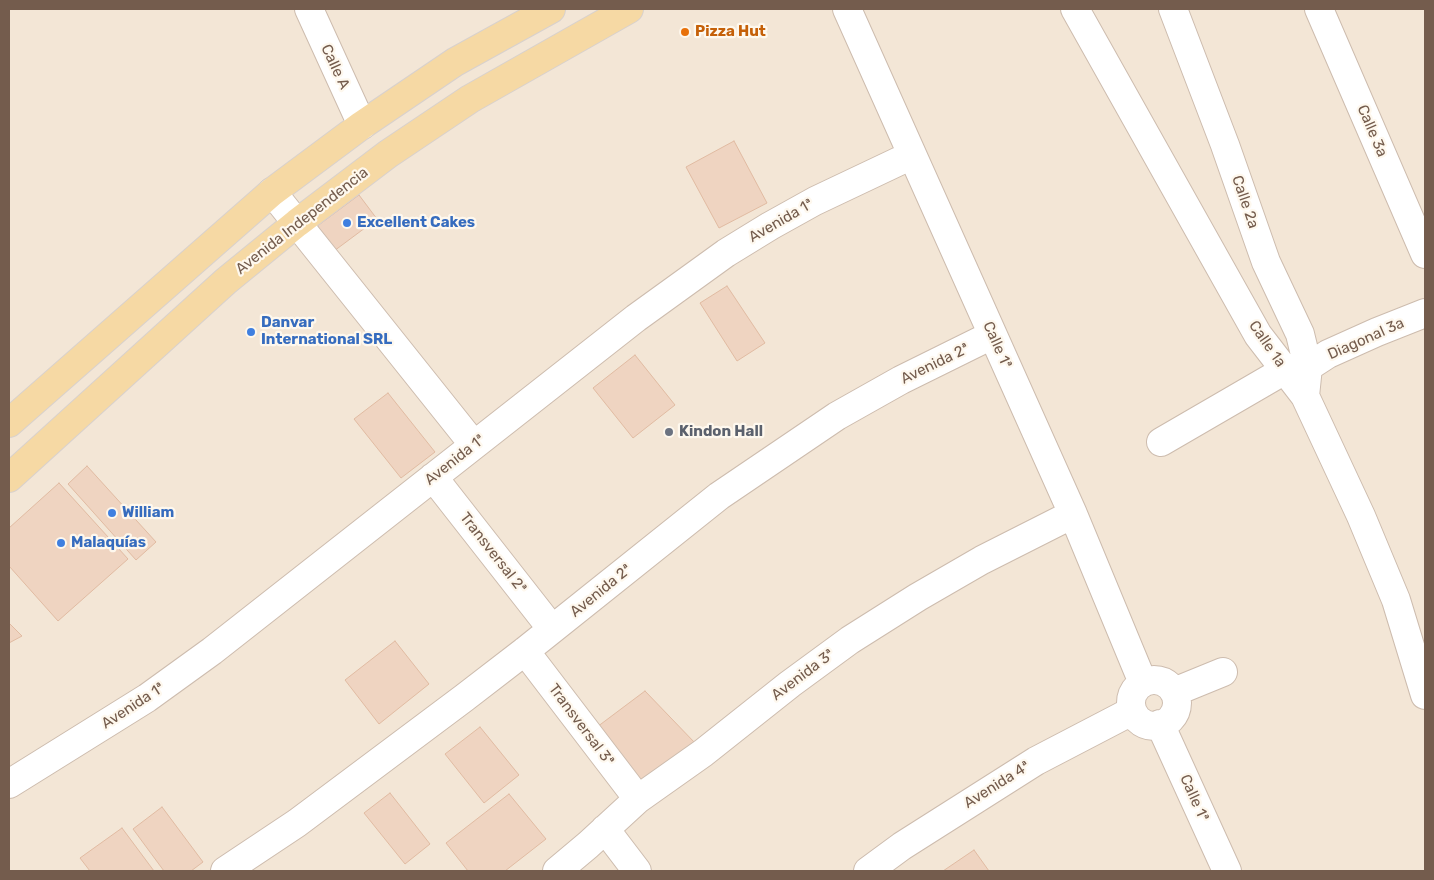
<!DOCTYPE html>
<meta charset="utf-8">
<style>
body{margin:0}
#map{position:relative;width:1434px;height:880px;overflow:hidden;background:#fbf4e8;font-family:Rubik,sans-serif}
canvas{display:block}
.frame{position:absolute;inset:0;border:10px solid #745c4d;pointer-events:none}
</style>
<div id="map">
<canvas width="1434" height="880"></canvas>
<div class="frame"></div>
</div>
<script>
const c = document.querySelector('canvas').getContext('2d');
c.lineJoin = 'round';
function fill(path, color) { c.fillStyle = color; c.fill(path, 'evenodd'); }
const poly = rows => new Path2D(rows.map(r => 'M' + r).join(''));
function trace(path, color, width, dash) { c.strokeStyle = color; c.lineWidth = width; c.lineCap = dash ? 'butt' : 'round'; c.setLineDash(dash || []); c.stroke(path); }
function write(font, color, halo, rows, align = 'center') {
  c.font = font + ' Rubik,sans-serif'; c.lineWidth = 4.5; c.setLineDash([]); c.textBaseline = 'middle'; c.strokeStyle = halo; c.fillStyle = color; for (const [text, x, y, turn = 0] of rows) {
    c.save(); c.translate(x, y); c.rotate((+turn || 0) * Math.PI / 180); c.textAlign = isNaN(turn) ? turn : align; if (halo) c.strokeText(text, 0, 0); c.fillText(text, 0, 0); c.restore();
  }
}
const residential = poly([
 [9,9,1425,9,1425,871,9,871]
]);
const building = poly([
 [734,141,767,203,719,228,686,167,734,141],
 [359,195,377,219,334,251,316,227,359,195],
 [727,286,765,343,737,361,700,303,727,286],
 [635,355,675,405,633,438,593,388,635,355],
 [388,393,435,452,401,478,354,419,388,393],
 [87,466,156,542,136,560,68,484,87,466],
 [59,483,128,559,58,621,9,566,9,528,59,483],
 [9,623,22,636,9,643,9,623],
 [395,641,429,684,379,724,345,680,395,641],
 [645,691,695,743,644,785,593,730,645,691],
 [480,727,519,775,484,803,445,754,480,727],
 [390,793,430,844,405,864,364,813,390,793],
 [509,794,546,839,505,871,468,871,446,843,509,794],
 [162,807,203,862,191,871,164,871,133,829,162,807],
 [122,828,154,871,90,871,80,858,122,828],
 [974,850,989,871,943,871,974,850]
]);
const minor = poly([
 [309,9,362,125],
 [847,9,1073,514,1143,683],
 [1075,9,1258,335,1305,396,1361,516,1396,600,1425,695],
 [1173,9,1225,145,1266,262,1300,334,1308,367,1305,396],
 [1319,9,1425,254],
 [272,192,474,445],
 [1308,367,1328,354,1377,332,1425,313],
 [1161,442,1285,370],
 [433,477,552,629],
 [525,651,638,799],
 '1131 703a23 23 0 1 1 46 0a23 23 0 1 1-46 0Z',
 [1174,692,1223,672],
 [1160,724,1227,871],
 [9,784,147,698,212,651,636,318,726,253,770,226,815,201,912,155],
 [605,829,637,871],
 [225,871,297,823,464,698,525,651,719,496,837,416,901,380,992,335],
 [557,871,588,845,638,799,703,753,790,684,850,640,918,597,982,560,1073,514],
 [868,871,902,846,1036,761,1132,711]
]);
const major = poly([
 [9,423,272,192,362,125,455,62,551,9],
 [9,478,226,281,297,223,388,154,470,99,629,9]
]);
const markers = [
 [685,32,5,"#e8710a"],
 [347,223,5,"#3f7fe0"],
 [251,332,5,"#3f7fe0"],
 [669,432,5,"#6b7280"],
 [112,513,5,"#3f7fe0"],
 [61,543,5,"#3f7fe0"]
];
const foodNames = [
 ["Pizza Hut",695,32]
];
const streetNames = [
 ["Calle A",335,67,65],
 ["Calle 3a",1372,131,67],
 ["Calle 2a",1245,202,71],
 ["Avenida Independencia",302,221,-38],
 ["Avenida 1ª",781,221,-30],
 ["Diagonal 3a",1366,339,-24],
 ["Calle 1a",1267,344,55],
 ["Calle 1ª",997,345,66],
 ["Avenida 2ª",935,364,-26],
 ["Avenida 1ª",455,460,-38],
 ["Transversal 2ª",493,553,52],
 ["Avenida 2ª",601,591,-39],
 ["Avenida 3ª",803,675,-37],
 ["Avenida 1ª",133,706,-33],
 ["Transversal 3ª",581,725,53],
 ["Avenida 4ª",997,785,-32],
 ["Calle 1ª",1194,798,66]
];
const shopNames = [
 ["Excellent Cakes",357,223],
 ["Danvar",261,323],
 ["International SRL",261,340],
 ["William",122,513],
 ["Malaquías",71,543]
];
const worshipNames = [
 ["Kindon Hall",679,432]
];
fill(residential, '#f3e6d6');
fill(building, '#efd4c1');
trace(building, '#e1bba2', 1);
trace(minor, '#cdbcae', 30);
trace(major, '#d8d1cd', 30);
trace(minor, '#fff', 28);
trace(major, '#f6d9a4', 28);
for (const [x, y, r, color] of markers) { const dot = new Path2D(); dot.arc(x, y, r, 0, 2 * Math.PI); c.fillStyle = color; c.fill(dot); trace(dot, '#fef8ee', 2); }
write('bold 15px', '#c56008', '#fef8ee', foodNames, 'left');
write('15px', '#745c4d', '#fef8ee', streetNames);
write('bold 15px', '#366cbe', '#fef8ee', shopNames, 'left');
write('bold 15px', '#5b616d', '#fef8ee', worshipNames, 'left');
</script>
